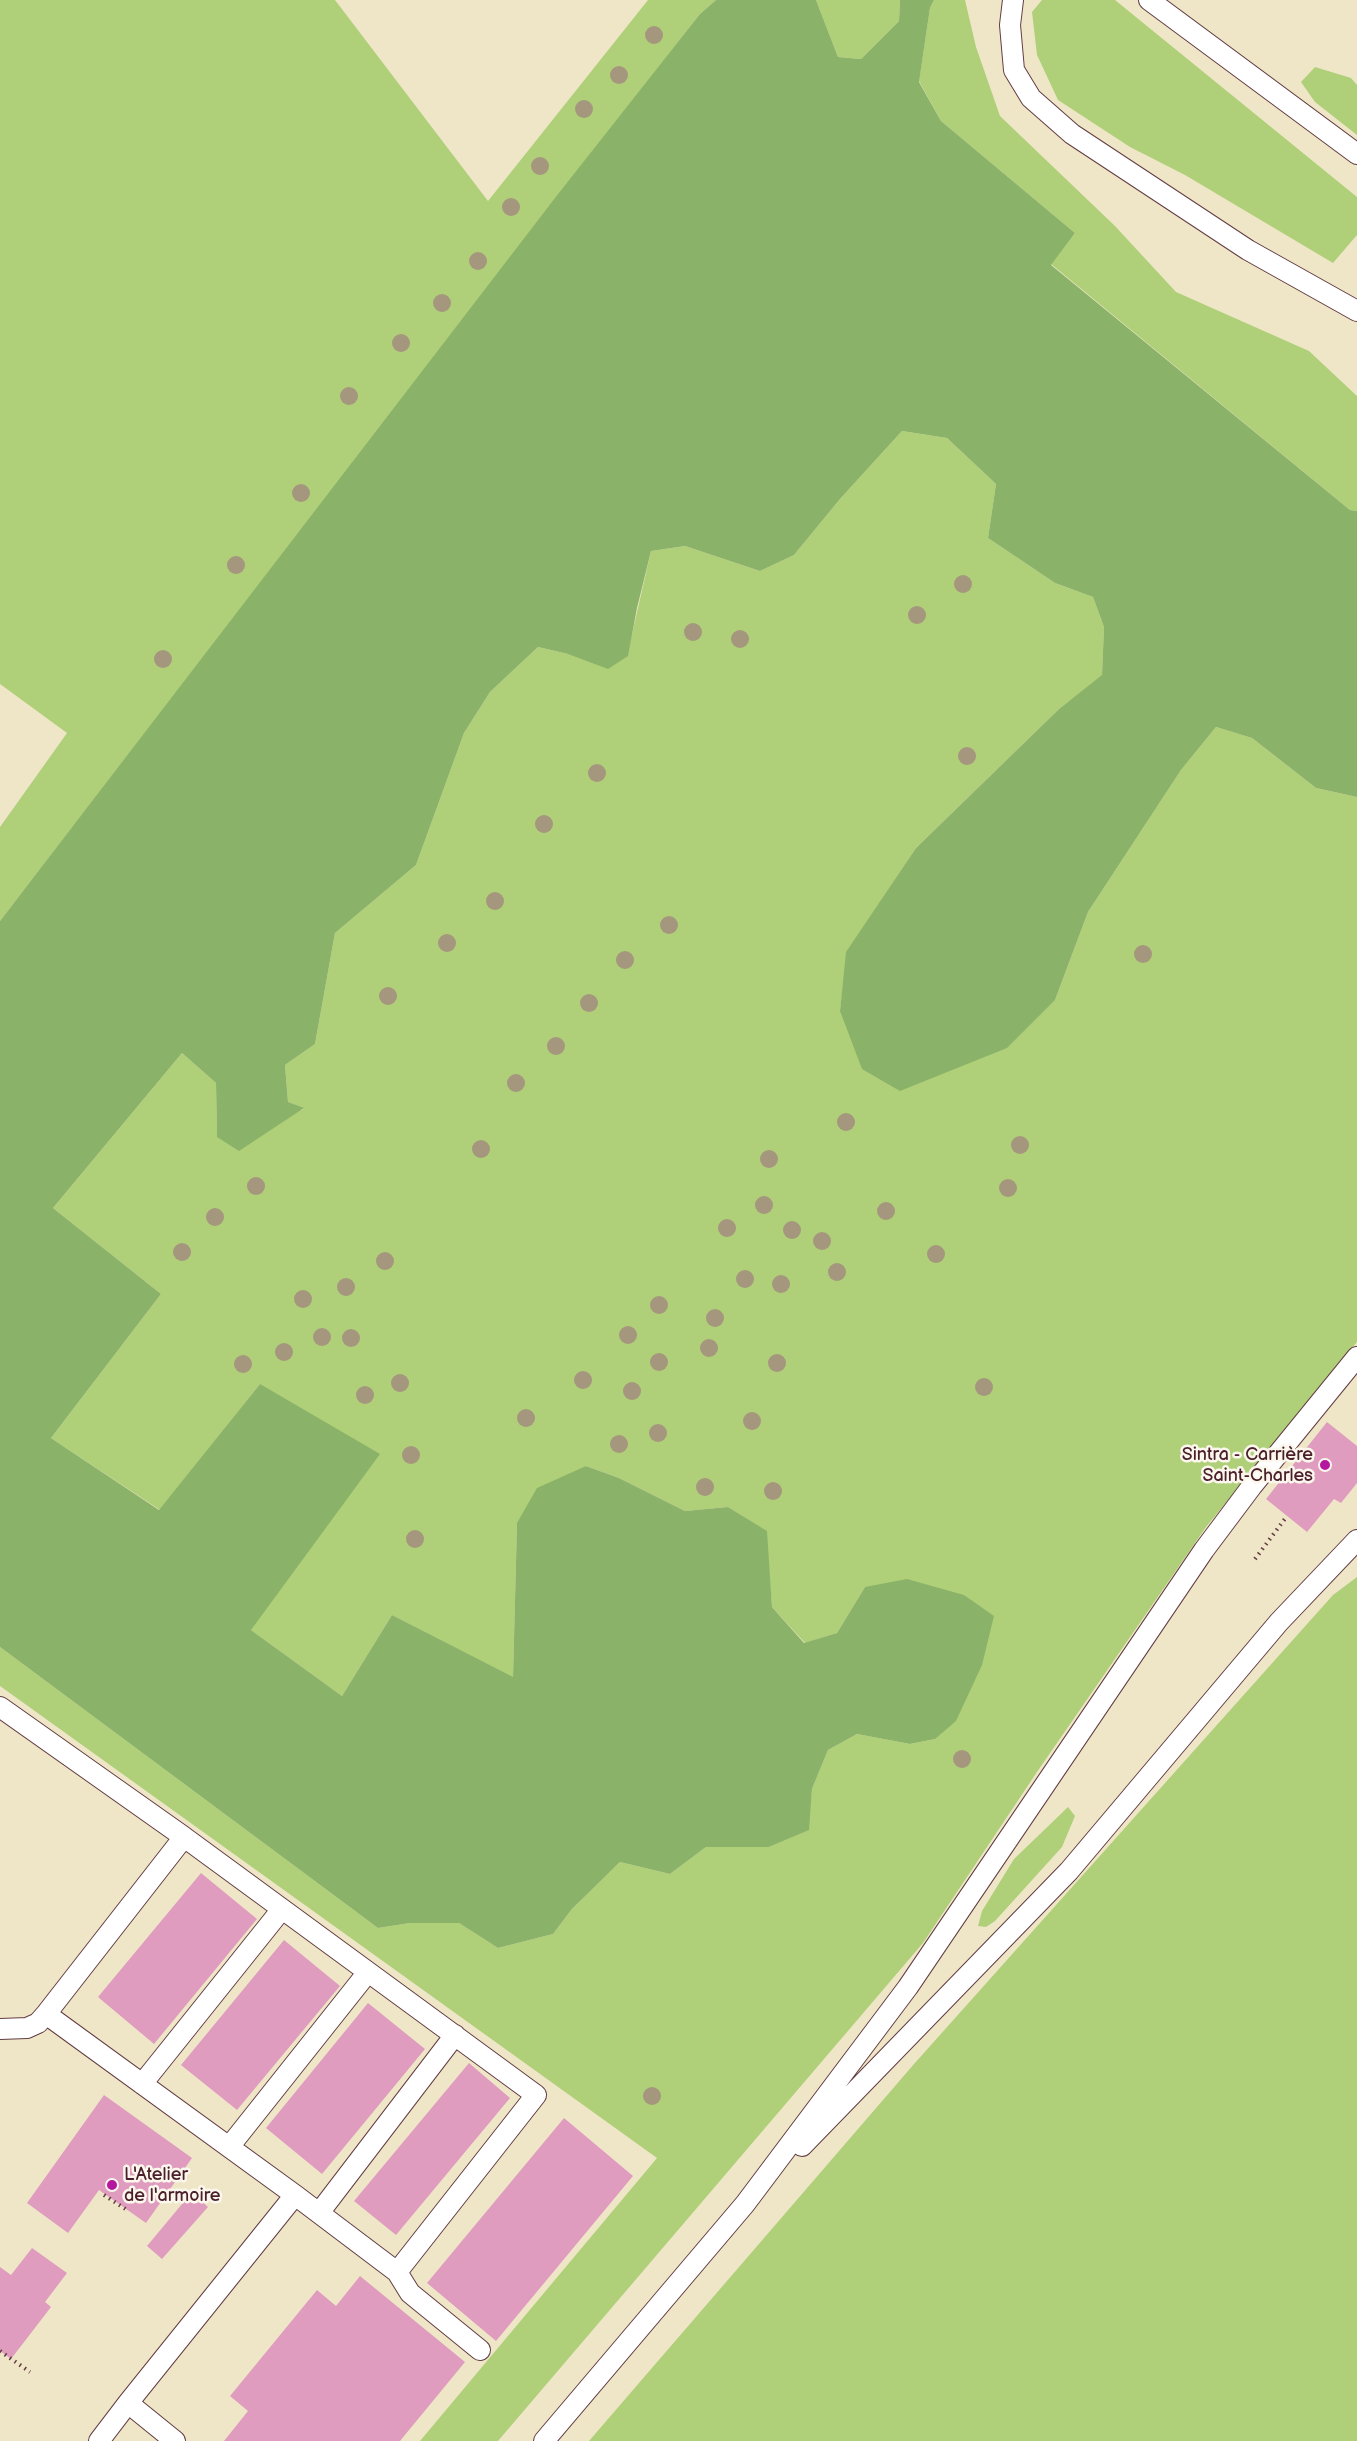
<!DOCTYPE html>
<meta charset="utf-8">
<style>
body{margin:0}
canvas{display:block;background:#efe6c8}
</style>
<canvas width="1357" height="2441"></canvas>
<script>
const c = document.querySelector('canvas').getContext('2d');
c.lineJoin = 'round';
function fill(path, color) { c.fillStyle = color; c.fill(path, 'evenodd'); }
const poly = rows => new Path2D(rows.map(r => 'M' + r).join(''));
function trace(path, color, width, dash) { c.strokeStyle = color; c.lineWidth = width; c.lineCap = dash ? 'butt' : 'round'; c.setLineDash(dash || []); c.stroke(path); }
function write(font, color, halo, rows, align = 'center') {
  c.font = font + ' "Balsamiq Sans",sans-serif'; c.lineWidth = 5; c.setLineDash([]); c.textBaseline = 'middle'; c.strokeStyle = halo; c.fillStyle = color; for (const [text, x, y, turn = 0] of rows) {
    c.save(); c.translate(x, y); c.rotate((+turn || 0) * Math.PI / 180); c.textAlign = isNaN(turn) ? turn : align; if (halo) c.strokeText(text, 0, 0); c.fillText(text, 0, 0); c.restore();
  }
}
const green = poly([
 [0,0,335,0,488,201,648,0,716,0,700,14,0,921,0,827,67,733,0,684],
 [816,0,900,0,899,21,861,59,838,57],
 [934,0,965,0,976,47,1000,116,1115,226,1176,292,1309,351,1357,396,1357,511,1350,510,1051,264,1075,233,941,121,919,81,930,8],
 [1042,0,1115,0,1357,197,1357,235,1333,263,1185,175,1130,147,1058,100,1037,55,1032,12],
 [1315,67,1351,78,1357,85,1357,135,1315,102,1301,82],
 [902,431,947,438,996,484,988,538,1055,583,1093,597,1104,627,1102,676,1059,709,916,848,847,952,840,1011,1055,1000,1088,912,1181,770,1216,727,1252,738,1316,788,1357,797,1357,1342,1206,1527,1037,1772,923,1943,498,2441,420,2441,657,2158,0,1686,0,1647,378,1928,410,1923,459,1923,498,1948,553,1934,572,1909,620,1862,670,1874,706,1847,769,1847,808,1830,812,1789,828,1750,857,1734,910,1744,935,1739,865,1587,837,1633,805,1643,772,1607,766,1531,728,1507,685,1511,619,1478,586,1466,517,1523,513,1678,392,1615,342,1696,251,1630,260,1384,160,1510,51,1438,161,1294,53,1208,182,1053,216,1083,217,1137,304,1109,288,1102,285,1065,315,1044,335,933,416,865,464,733,490,692,538,647,568,654,627,656,651,551,685,546,760,571,794,555,840,499],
 [1357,1577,1357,2441,589,2441,914,2064,1333,1595],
 [1068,1807,1075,1816,1062,1847,995,1921,986,1927,978,1926,982,1911,1014,1859]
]);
const forest = poly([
 [716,0,816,0,838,57,861,59,899,21,900,0,934,0,930,8,919,82,941,121,1075,233,1051,265,1350,510,1357,511,1357,797,1316,788,1252,738,1216,727,1181,770,1088,912,1055,1000,1007,1048,900,1091,862,1069,840,1011,846,952,916,848,1059,709,1102,675,1104,627,1093,597,1055,583,988,538,996,484,947,438,902,431,840,499,794,555,760,571,685,546,651,551,637,608,628,656,608,669,568,654,538,647,490,692,464,733,416,865,335,933,315,1044,285,1065,288,1102,304,1108,239,1151,217,1137,216,1083,182,1053,53,1208,161,1294,51,1438,159,1510,260,1384,380,1454,251,1630,342,1696,392,1615,513,1677,517,1523,537,1488,586,1466,619,1478,685,1511,728,1507,767,1531,772,1607,804,1643,837,1633,865,1587,907,1579,964,1595,994,1616,982,1665,956,1721,935,1739,910,1744,857,1734,828,1750,812,1789,809,1830,769,1847,706,1847,670,1874,620,1862,572,1909,553,1934,498,1948,459,1923,410,1923,378,1928,0,1647,0,921,555,198,700,14]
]);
const building = poly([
 [1327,1422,1357,1446,1357,1483,1341,1503,1334,1499,1307,1532,1266,1499],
 [201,1873,257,1919,154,2044,98,1997],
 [284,1940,340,1986,237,2110,181,2065],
 [368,2003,425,2049,322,2174,266,2128],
 [469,2063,510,2098,396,2235,354,2201],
 [104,2095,192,2158,146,2223,99,2190,68,2233,27,2203],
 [564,2118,633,2176,496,2341,427,2283],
 [192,2192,208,2207,162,2259,147,2246],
 [32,2248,67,2273,45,2302,51,2307,11,2359,0,2351,0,2267,11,2275],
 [360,2276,465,2362,400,2441,224,2441,248,2411,230,2396,317,2290,336,2306]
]);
const path = poly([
 [1255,1559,1287,1516],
 [104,2195,127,2210],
 [0,2351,30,2372]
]);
const lane = poly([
 [1013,0,1010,25,1014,70,1031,98,1072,134,1248,250,1357,311],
 [1149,0,1357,154],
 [0,1707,184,1837],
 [184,1837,536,2095,397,2272,295,2195,46,2014,184,1837],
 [0,2029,27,2028,38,2023,46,2014],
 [142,2084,282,1909],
 [802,2146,1069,1871,1279,1622,1357,1540],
 [229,2147,368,1972],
 [319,2213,455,2035],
 [397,2272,410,2293,480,2350],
 [128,2403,295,2195],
 [99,2441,128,2403,175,2441],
 [544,2441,745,2204,908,1987,1204,1550,1252,1486,1357,1357]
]);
const trees = [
 [654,35],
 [619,75],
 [584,109],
 [540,166],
 [511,207],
 [478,261],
 [442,303],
 [401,343],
 [349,396],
 [301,493],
 [236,565],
 [963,584],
 [917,615],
 [693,632],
 [740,639],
 [163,659],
 [967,756],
 [597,773],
 [544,824],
 [495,901],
 [669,925],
 [447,943],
 [1143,954],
 [625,960],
 [388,996],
 [589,1003],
 [556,1046],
 [516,1083],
 [846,1122],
 [1020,1145],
 [481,1149],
 [769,1159],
 [256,1186],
 [1008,1188],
 [764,1205],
 [886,1211],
 [215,1217],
 [727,1228],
 [792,1230],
 [822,1241],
 [182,1252],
 [936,1254],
 [385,1261],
 [837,1272],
 [745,1279],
 [781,1284],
 [346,1287],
 [303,1299],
 [659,1305],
 [715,1318],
 [628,1335],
 [322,1337],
 [351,1338],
 [709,1348],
 [284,1352],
 [659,1362],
 [777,1363],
 [243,1364],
 [583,1380],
 [400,1383],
 [984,1387],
 [632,1391],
 [365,1395],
 [526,1418],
 [752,1421],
 [658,1433],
 [619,1444],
 [411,1455],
 [705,1487],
 [773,1491],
 [415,1539],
 [962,1759],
 [652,2096]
];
const markers = [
 [1325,1465,6,"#b5179e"],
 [112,2185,6,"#b5179e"]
];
const poiNames = [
 ["Sintra - Carrière",1313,1455],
 ["Saint-Charles",1313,1476],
 ["L'Atelier",124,2175,"left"],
 ["de l'armoire",124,2196,"left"]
];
fill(green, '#afd079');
fill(forest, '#8bb269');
fill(building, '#df9cbf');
trace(lane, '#633d43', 22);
trace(path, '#633d43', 4, [1.5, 4.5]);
trace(lane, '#fff', 20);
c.fillStyle = '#a5967e';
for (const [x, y] of trees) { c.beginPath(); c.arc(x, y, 9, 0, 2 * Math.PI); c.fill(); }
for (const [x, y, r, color] of markers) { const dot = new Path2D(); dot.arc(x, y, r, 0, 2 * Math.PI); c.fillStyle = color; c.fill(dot); trace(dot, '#fbf7ec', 2); }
write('18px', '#4a1f2b', '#fbf7ec', poiNames, 'right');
</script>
